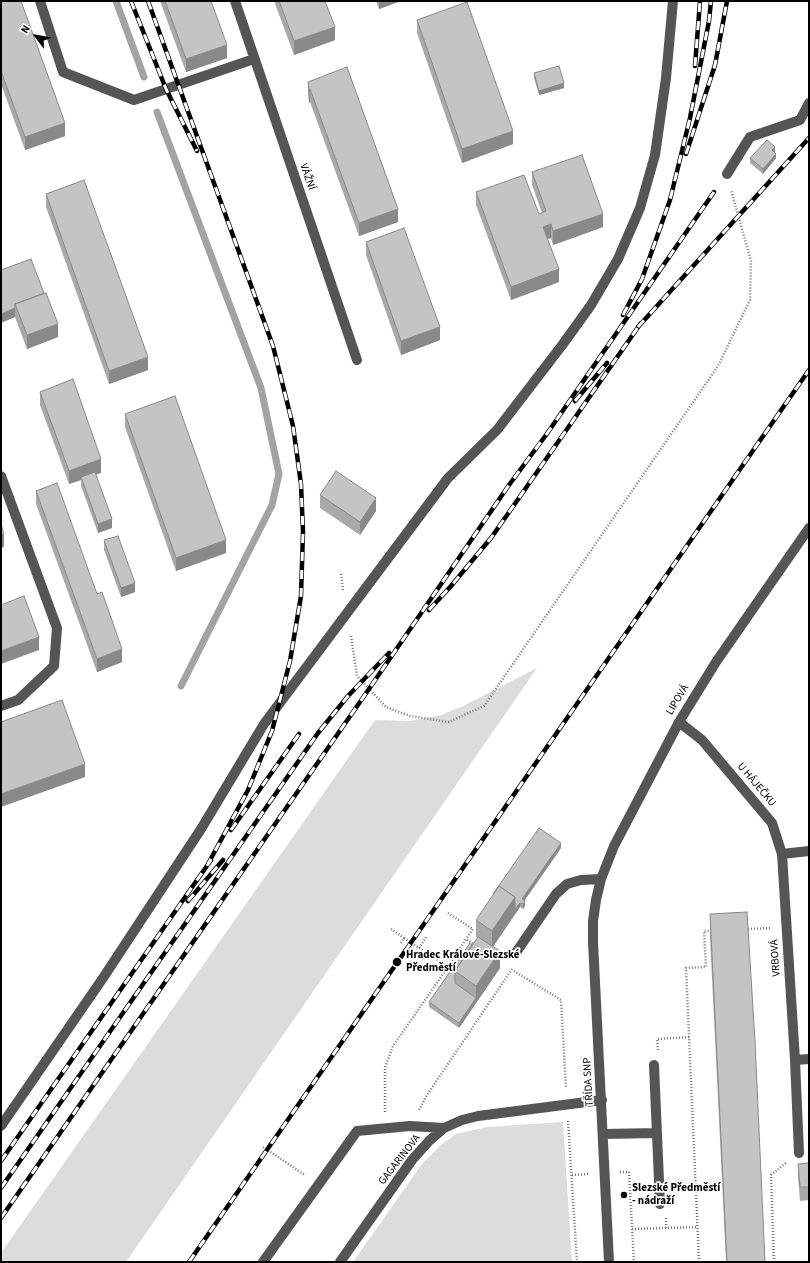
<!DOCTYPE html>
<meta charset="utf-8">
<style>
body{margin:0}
#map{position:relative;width:810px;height:1263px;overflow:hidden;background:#fff;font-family:"Source Sans 3",sans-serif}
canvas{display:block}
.frame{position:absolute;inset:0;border:2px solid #000;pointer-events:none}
.north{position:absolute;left:16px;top:16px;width:40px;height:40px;-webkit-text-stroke:3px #fff;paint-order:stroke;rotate:302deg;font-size:11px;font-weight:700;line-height:16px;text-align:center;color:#000}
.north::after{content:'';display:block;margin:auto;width:14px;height:18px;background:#000;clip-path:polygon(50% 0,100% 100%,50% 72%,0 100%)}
</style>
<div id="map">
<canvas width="810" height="1263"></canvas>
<div class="frame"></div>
<div class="north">N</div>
</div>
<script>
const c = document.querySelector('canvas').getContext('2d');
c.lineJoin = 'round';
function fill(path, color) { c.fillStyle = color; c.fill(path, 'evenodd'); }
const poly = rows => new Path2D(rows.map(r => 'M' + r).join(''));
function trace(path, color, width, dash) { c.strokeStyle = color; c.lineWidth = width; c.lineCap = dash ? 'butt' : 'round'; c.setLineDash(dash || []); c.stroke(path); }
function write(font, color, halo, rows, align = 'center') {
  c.font = font + ' "Source Sans 3",sans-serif'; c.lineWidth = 3.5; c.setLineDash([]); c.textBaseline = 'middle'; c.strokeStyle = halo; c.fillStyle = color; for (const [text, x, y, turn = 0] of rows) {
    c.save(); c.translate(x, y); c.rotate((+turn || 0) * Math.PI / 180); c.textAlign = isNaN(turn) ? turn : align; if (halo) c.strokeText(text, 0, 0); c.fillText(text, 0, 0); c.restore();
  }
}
const green = poly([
 [537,668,126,1262,1,1262,1,1253,375,720,410,721,441,715,463,706],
 [563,1122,572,1262,353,1262,422,1164,441,1145,456,1134,487,1127]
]);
const stream = poly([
 [116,1,144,77],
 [157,112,261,388,279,474,272,505,181,686]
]);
const path = poly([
 [341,574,343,590],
 [351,636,357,676,386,707,410,716,449,722,484,706,718,366,750,300,751,261,731,190],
 [448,913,473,929,466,939],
 [391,929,404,938],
 [745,929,772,928],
 [401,943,404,938,448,967,466,939,475,945],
 [419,948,427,936],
 [514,971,561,1000,566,1088],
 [658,1050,657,1039,689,1037],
 [419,1110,427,1095,512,969],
 [385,1112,385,1068,393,1046,448,967],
 [568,1121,577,1262],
 [263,1147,305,1175],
 [620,1172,629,1172,634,1262],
 [572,1175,589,1174],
 [666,1218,666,1228],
 [632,1229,698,1227],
 [699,1262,686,968,706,967,704,931,712,931],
 [774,1262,771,1175,787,1162]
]);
const minor = poly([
 [40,1,63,72,134,100,254,59],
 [235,1,357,360],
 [727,174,750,137,800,120,809,103],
 [1,476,57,628,54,666,18,700,1,706],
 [679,722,702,740,772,823,782,854,795,1060,799,1153],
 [782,854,809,851],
 [515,954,556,894,567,884,581,880,601,879],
 [795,1060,809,1059],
 [654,1065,660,1204],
 [1,1126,103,978,201,829,264,724,448,478,497,430,563,344,591,305,618,259,640,208,655,155,666,78,673,1],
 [604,1134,657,1133],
 [263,1262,357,1131,410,1126,444,1128],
 [340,1262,412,1160,429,1141,444,1128,462,1120,478,1116,602,1100],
 [609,1262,593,942,593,921,596,900,601,879,614,846,679,722,716,662,809,528]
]);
const rail = poly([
 [131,1,166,89,197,151],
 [148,1,273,346,293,426,301,484,303,532,301,596,290,661,272,731,248,790,208,864],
 [695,66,700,1],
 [686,154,715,65,727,1],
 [623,315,642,279,670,200,690,118,709,21,711,1],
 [638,327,809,138],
 [575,401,607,363],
 [429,610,451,586,491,538,641,323],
 [231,830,299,734],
 [188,901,223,860],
 [1,1161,211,860],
 [1,1188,318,733,348,696,389,653],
 [1,1218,369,689,509,485,546,435,714,192],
 [189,1262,809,370]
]);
const wall = poly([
 [1,1,65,136,25,150,1,84],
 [160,1,211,1,227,58,186,72],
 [274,1,325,1,335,40,294,55],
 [376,1,401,1,379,9],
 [417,20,513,144,462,163,417,33],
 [534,73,564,88,539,95,534,78],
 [308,82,398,222,359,236,310,102,309,103,308,95],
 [774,152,776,158,763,174,750,163,750,158,775,152],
 [532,172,603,227,553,245,551,238,548,239,559,282,511,300,476,205,476,192,539,214,542,213,532,185],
 [46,194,148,370,109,384,46,207],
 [366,242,440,340,401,355,366,255],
 [1,270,58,337,27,349,15,317],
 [40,392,101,473,96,474,112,528,98,533,81,486,81,480,69,484,40,405],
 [125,414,226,553,176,571,125,427],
 [36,491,122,662,97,672,36,504],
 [320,495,376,511,360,535,320,508],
 [104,540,135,592,121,597,104,550],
 [561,848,524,901,525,906,523,909,520,907,493,947,500,968,459,1028,429,1007,429,1002,477,938,476,936,476,920],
 [710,914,765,1262,726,1262,710,937],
 [809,1163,809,1200,800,1201,798,1177,798,1164]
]);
const shadedWall = poly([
 [379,1,401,1,379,9],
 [335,27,335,40,294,55,294,41],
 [227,45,227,58,186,72,186,59],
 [564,83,564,88,539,95,539,91],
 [310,89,310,102,309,103,309,90],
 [65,123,65,136,25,150,25,137],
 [513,131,513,144,462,163,462,149],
 [775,147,775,152,772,155,772,150],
 [776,154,776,158,763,174,763,169],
 [398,209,398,222,359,236,359,223],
 [603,214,603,227,553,245,553,231],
 [551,224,551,238,543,240,543,227],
 [559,269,559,282,511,300,511,287],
 [15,308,15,317,1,323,1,314],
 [58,324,58,337,27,349,27,335],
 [440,327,440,340,401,355,401,341],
 [148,357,148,370,109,384,109,371],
 [101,459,101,473,82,479,81,477,81,480,69,484,69,471],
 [376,498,376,511,360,535,360,522],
 [112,519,112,528,98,533,98,524],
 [4,534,4,547,1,548,1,535],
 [226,540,226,553,176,571,176,558],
 [135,583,135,592,121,597,121,588],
 [39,637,39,650,1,664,1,651],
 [122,649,122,662,97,672,97,659],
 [85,764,85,777,1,807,1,794],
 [561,843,561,848,522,904,522,899],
 [515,897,520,903,520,907,492,948,492,931],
 [525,901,525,906,523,909,523,904],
 [500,951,500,968,459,1028,459,1023,476,998,476,986]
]);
const building = poly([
 [1,1,21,1,65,123,25,137,1,71,1,1],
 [165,1,211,1,227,45,186,59,165,1],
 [279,1,325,1,335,27,294,41,279,1],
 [467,2,513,131,462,149,417,20,467,2],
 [559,66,564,83,539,91,534,73,559,66],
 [347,67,398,209,359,223,310,89,309,90,308,82,347,67],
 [767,140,775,147,772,150,776,154,763,169,750,158,767,140],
 [582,155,603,214,553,231,551,224,543,227,559,269,511,287,476,192,524,175,539,214,546,211,532,172,582,155],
 [84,180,148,357,109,371,46,194,84,180],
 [404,228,440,327,401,341,366,242,404,228],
 [31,259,44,293,15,304,15,308,1,314,1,270,31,259],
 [46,293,58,324,27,335,15,304,46,293],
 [73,379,101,459,69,471,40,392,73,379],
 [175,396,226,540,176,558,125,414,175,396],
 [336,471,376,498,360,522,320,495,336,471],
 [95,472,112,519,98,524,81,477,95,472],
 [57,483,97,594,102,592,122,649,97,659,36,491,57,483],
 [1,524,4,534,1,535,1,524],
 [118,536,135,583,121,588,104,540,118,536],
 [24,596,39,637,1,651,1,605,24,596],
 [62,700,85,764,1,794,1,722,62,700],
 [539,828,561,843,522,899,525,901,523,904,520,903,515,909,515,897,499,886,493,894,539,828],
 [499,886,515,897,492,931,476,920,499,886],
 [747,912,755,1041,765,1262,727,1262,710,914,747,912],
 [478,937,500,951,476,986,455,971,478,937],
 [470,943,472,945,455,971,455,983,476,998,459,1023,429,1002,470,943],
 [809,1163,809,1187,800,1187,798,1164,809,1163]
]);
const markers = [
 [397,962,5,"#000"],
 [624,1195,4,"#000"]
];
const streetNames = [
 ["VÁŽNÍ",307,177,71],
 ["LIPOVÁ",678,700,-59],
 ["U HÁJEČKU",756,785,50],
 ["VRBOVÁ",776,958,-94],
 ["TŘÍDA SNP",589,1082,-93],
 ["GAGARINOVA",400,1160,-52]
];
const poiNames = [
 ["Hradec Králové-Slezské",406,956],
 ["Předměstí",406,969],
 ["Slezské Předměstí",632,1189],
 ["- nádraží",632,1202]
];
fill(green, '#dcdcdc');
trace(stream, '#a3a3a3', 7);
trace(path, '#777', 2.5, [1, 2]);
trace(minor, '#555', 10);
trace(rail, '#000', 4.5);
trace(rail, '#fff', 3, [9]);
fill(wall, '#a9a9a9');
fill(shadedWall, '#898989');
fill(building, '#c4c4c4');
trace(building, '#898989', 1);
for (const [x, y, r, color] of markers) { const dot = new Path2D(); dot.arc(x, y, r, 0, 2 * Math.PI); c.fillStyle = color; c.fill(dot); trace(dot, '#fff', 1.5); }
write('11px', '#000', '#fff', streetNames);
write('bold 11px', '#000', '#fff', poiNames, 'left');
</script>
